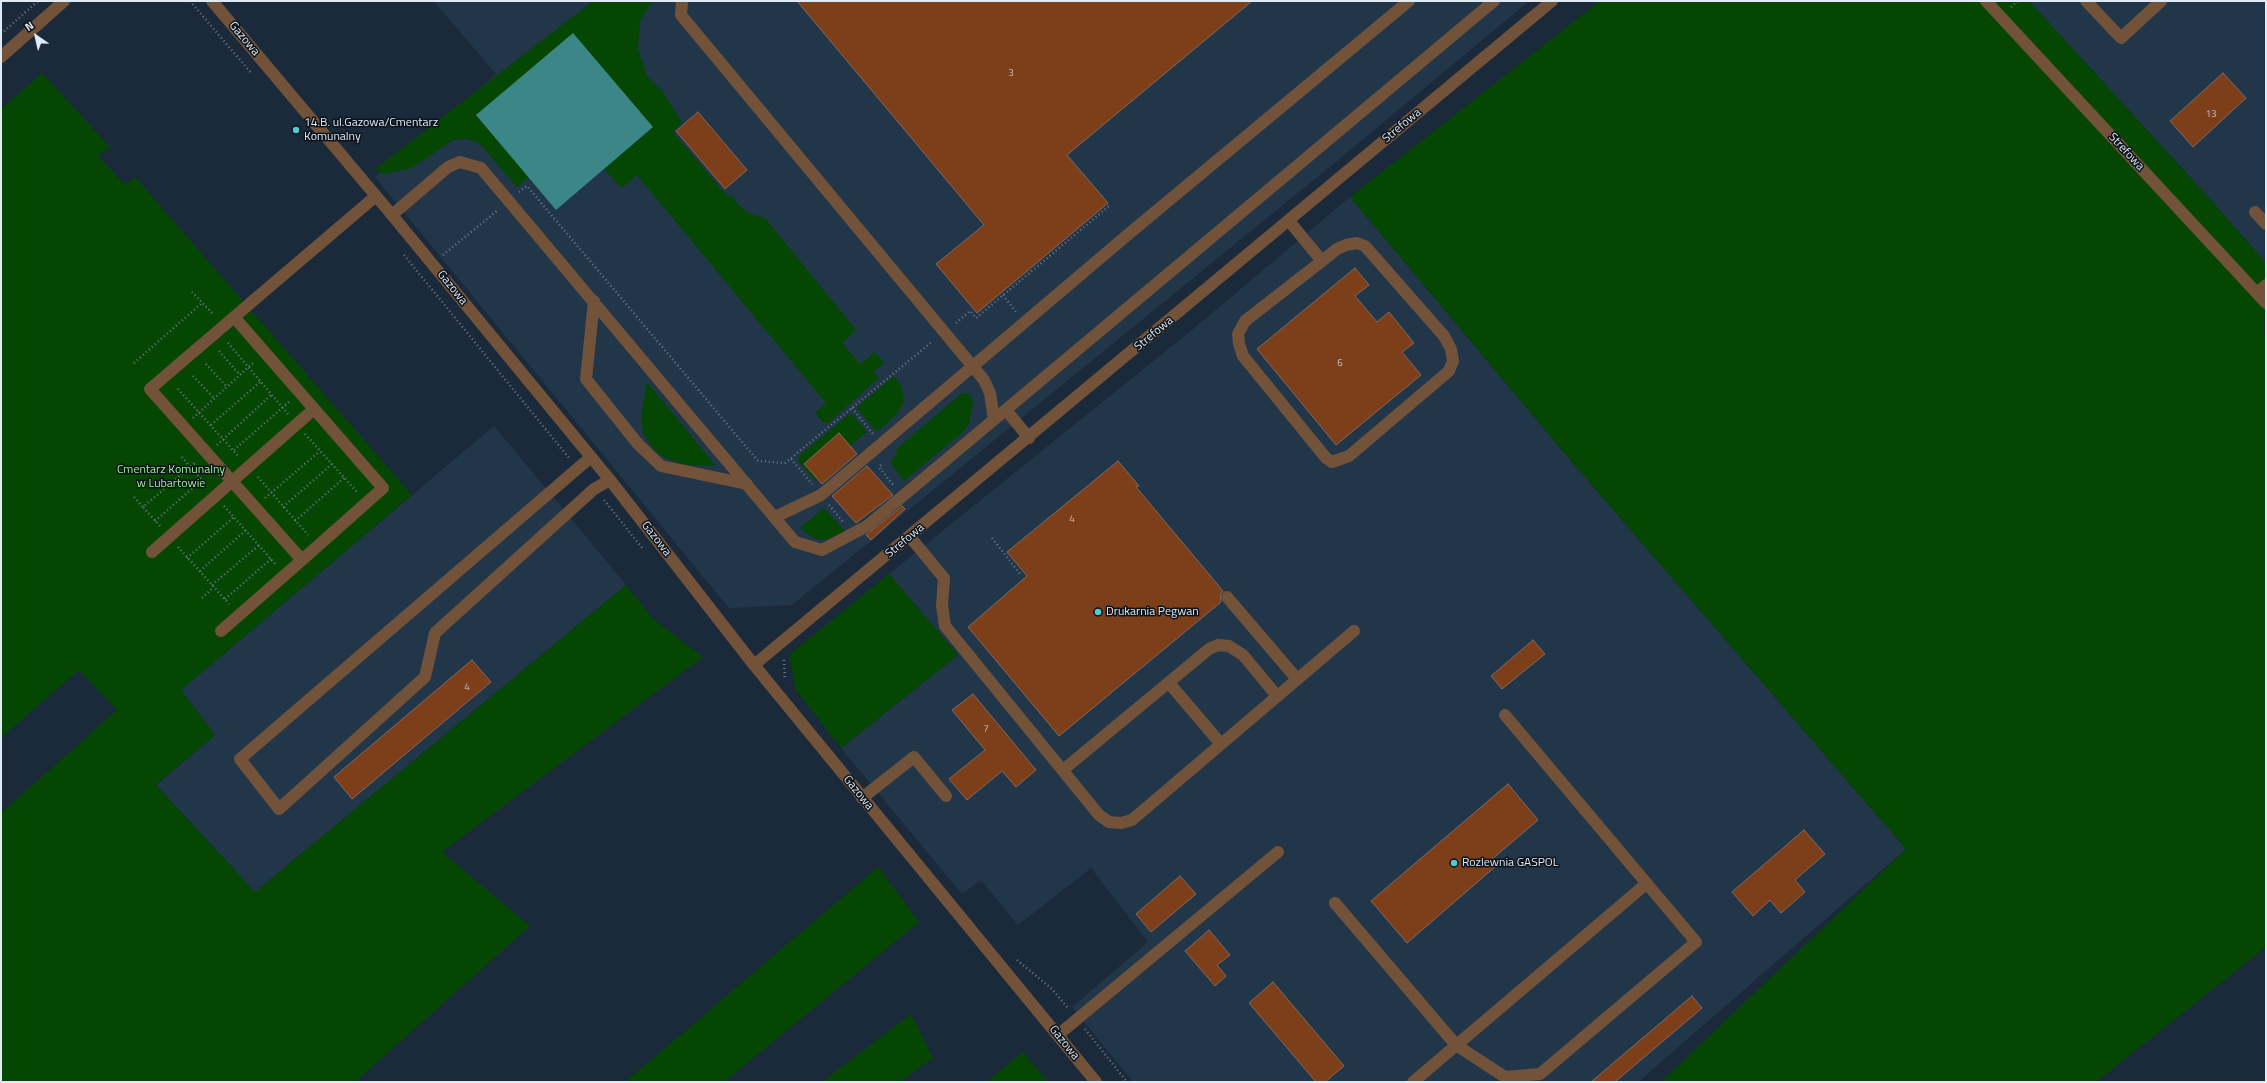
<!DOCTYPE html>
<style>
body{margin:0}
#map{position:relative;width:2267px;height:1083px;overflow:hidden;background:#1b2a3b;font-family:"Titillium Web",sans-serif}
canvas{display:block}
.frame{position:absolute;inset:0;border:2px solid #e0eaf5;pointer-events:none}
.north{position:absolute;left:16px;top:16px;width:40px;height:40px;-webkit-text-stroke:3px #0b1219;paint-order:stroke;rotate:326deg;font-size:11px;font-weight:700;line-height:16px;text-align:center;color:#e0eaf5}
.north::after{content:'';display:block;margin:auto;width:14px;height:18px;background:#e0eaf5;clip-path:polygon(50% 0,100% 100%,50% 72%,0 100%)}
</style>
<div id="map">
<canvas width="2267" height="1083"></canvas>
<div class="frame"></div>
<div class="north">N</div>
</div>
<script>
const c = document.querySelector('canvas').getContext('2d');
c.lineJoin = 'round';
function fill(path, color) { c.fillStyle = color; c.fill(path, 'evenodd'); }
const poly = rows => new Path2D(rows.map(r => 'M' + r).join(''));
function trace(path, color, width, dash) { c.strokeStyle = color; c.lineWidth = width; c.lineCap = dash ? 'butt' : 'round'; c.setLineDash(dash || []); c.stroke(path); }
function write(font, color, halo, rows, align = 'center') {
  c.font = font + ' "Titillium Web",sans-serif'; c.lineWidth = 3; c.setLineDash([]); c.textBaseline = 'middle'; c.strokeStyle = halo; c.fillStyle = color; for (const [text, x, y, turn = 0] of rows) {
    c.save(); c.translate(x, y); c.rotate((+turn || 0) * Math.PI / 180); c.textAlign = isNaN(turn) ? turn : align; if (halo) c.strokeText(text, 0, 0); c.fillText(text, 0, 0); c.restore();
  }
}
const built = poly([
 [434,1,1529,1,1332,165,792,605,729,608,375,177,496,74],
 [2029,1,2266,1,2266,263,2210,199],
 [1350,197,1571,461,1906,849,1638,1082,1133,1082,1072,1007,1148,942,1091,868,1018,925,981,880,962,894,841,748,958,655,889,574,1192,330],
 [494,426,626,585,255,892,156,785,215,735,181,690]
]);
const green = poly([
 [593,1,655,1,649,6,640,21,638,49,647,76,662,91,682,122,673,132,728,197,731,195,739,205,750,214,765,218,856,330,842,343,860,364,875,352,884,363,873,372,879,378,828,423,824,423,815,413,826,403,637,175,622,188,604,169,653,127,476,115,529,177,517,187,479,143,466,139,453,140,412,168,385,174,374,170],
 [1600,1,2029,1,2210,199,2266,263,2264,335,2266,337,2266,947,2096,1082,1661,1082,1906,849,1571,461,1350,197],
 [42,73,110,147,98,156,125,185,135,177,412,495,181,690,215,735,156,785,255,892,626,585,652,618,703,657,442,852,530,926,355,1082,1,1082,1,813,117,710,79,670,1,738,1,109],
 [894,376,901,386,904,398,902,406,897,414,877,432,858,410,858,406],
 [647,382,716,466,686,465,665,458,654,450,643,433,641,416],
 [962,393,971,395,973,403,969,423,962,433,904,481,891,463,891,460,898,453,895,450],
 [852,414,867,432,850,446,805,464,818,480,816,481,798,461,799,456,848,415],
 [824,508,845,531,824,540,813,538,800,528],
 [889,574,958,655,841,748,796,690,789,655],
 [878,867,919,922,724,1082,625,1082],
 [911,1014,933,1058,900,1082,822,1082],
 [1023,1052,1048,1082,986,1082]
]);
const water = poly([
 [573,33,653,127,556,210,476,115]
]);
const building = poly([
 [797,1,1252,1,1067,155,1108,203,977,313,936,264,984,225,797,1],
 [2223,73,2246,98,2193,147,2170,121,2223,73],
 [698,112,747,170,725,189,676,131,698,112],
 [1355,268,1369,285,1355,296,1377,322,1389,312,1414,343,1402,352,1421,375,1336,445,1257,349,1355,268],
 [839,433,857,454,822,484,804,464,839,433],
 [1118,461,1139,486,1136,487,1223,591,1220,595,1221,602,1059,736,968,627,1027,576,1007,552,1118,461],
 [867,466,893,495,856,523,832,496,867,466],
 [902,506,905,509,871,540,866,535,902,506],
 [1533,640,1545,654,1502,689,1491,676,1533,640],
 [472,660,491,682,352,799,334,777,472,660],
 [973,694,1036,770,1016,787,1002,771,967,800,949,779,985,750,952,710,973,694],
 [1508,784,1538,820,1491,860,1496,866,1407,943,1371,901,1508,784],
 [1804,830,1825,854,1795,880,1805,892,1781,913,1770,900,1753,916,1732,892,1804,830],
 [1180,876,1196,894,1151,932,1136,914,1180,876],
 [1209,930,1230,955,1217,965,1226,976,1215,986,1185,951,1209,930],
 [1273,982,1344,1066,1325,1082,1316,1082,1249,1003,1273,982],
 [1692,996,1702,1008,1615,1082,1591,1082,1692,996]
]);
const path = poly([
 [190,1,252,74],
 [2011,7,2018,1],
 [1,34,38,1],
 [519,192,527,186,758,461,785,463,933,341],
 [404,255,569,458],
 [443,255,498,210],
 [192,292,214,315],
 [1003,295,1016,312],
 [956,323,970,311,976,318,1109,206],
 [228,343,288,414],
 [219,351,240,375],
 [134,363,202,303],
 [206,364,227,387],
 [193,376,214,398],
 [178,389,239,457],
 [852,408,873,434],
 [193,418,254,362],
 [211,425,260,382],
 [305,434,357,492],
 [217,445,271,395],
 [234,450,290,401],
 [791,459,812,484],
 [881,465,879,467,894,486],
 [258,477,308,535],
 [202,480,207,486],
 [134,497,143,507],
 [265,498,320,451],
 [604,500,643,549],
 [829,505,844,523],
 [224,506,276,565],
 [283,507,332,464],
 [155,521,202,480,180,455],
 [295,521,344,478],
 [160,526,143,507,196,462],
 [992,538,1021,575],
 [178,547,229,604],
 [187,558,234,517],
 [200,571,246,530],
 [212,585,259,545],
 [202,598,214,587],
 [225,599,271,559],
 [784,660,785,679],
 [1017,960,1052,989,1068,1008],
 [1085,1029,1127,1082]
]);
const minor = poly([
 [212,1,392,215,610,480,754,665,1096,1082],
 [682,1,681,15,984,380,990,393,994,420],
 [1986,1,2266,303],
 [2086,1,2121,38,2161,1],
 [1,57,64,1],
 [2255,212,2266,224],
 [392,215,448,167,460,162,481,168,795,542,822,550,867,526,1494,1],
 [1289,221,1322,261,1245,321,1238,334,1239,344,1243,356,1326,458,1332,462,1349,456,1449,371,1453,361,1451,349,1444,336,1365,246,1357,243,1346,245,1337,249,1322,261],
 [2257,293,2266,285],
 [594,301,586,379,638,444,661,466,747,484],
 [234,317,383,488,302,560,150,389,247,306,376,196],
 [1006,410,1029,438],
 [591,457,240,759,279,809,425,677,435,633,594,489,610,480],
 [775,517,821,495,1131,232,1409,1],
 [910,537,944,578,942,606,945,626,1099,815,1109,822,1121,823,1132,820,1354,631],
 [152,552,314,409],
 [1227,597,1297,679],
 [221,631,302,560],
 [754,665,1552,1],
 [1169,683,1221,744],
 [1063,770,1209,649,1218,645,1229,646,1243,655,1277,696],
 [862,798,914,757,946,796],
 [1335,903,1456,1045,1505,1077,1540,1074,1696,942,1505,715],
 [1058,1035,1278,852],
 [1413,1082,1646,884]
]);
const markers = [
 [296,130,4,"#51ccd3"],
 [1098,612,4,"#51ccd3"],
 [1454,863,4,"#51ccd3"]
];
const numberNames = [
 ["3",1011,74],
 ["13",2211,115],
 ["6",1340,364],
 ["4",1072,520],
 ["4",467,688],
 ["7",986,730]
];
const streetNames = [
 ["Gazowa",244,39,50],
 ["Strefowa",1402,126,-40],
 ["Strefowa",2126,152,47],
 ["Gazowa",452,288,51],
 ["Strefowa",1154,334,-40],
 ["Gazowa",656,539,52],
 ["Strefowa",905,541,-40],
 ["Gazowa",858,793,51],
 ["Gazowa",1064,1043,51]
];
const poiNames = [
 ["14.B. ul.Gazowa/Cmentarz",304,123],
 ["Komunalny",304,137],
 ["Drukarnia Pegwan",1106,612],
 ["Rozlewnia GASPOL",1462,863]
];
const parkNames = [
 ["Cmentarz Komunalny",171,470],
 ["w Lubartowie",171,484]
];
fill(built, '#22364a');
fill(green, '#044602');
fill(water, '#3b8788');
fill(building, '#7d3e1a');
trace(building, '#836a5e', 1);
trace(path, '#6b7886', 2.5, [1, 3]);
trace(minor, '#72533a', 12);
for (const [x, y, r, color] of markers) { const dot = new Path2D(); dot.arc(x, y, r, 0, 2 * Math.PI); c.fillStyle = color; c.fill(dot); trace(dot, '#0b1219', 1.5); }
write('10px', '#c7bfbe', null, numberNames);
write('12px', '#e0eaf5', '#0b1219', streetNames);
write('12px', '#e0eaf5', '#0b1219', poiNames, 'left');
write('12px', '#9cf494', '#0b1219', parkNames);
</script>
